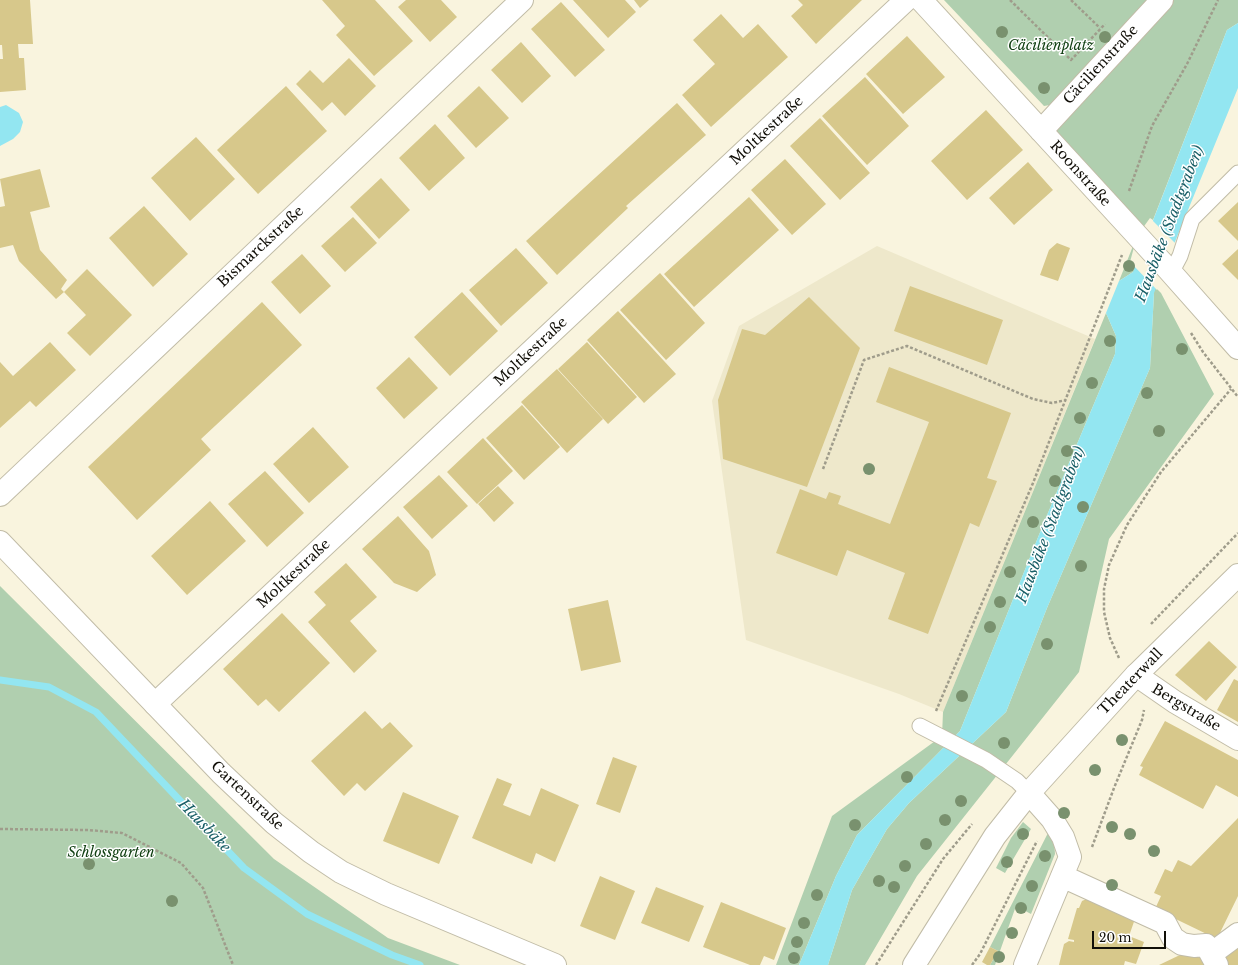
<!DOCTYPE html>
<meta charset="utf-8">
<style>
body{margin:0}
#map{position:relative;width:1238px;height:965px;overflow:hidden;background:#f9f4de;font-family:"Libre Baskerville",serif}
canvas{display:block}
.scale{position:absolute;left:1092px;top:931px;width:74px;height:18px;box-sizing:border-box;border:2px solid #110f08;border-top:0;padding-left:5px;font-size:12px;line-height:14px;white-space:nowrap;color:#110f08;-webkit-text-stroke:3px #fff;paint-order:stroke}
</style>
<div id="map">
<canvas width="1238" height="965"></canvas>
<div class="scale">20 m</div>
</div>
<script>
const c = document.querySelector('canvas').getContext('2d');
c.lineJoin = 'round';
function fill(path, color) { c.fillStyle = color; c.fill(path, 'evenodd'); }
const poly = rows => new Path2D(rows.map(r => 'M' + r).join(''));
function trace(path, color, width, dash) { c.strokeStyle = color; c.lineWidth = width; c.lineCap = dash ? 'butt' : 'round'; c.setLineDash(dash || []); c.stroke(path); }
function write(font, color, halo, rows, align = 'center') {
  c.font = font + ' "Libre Baskerville",serif'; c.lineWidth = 3; c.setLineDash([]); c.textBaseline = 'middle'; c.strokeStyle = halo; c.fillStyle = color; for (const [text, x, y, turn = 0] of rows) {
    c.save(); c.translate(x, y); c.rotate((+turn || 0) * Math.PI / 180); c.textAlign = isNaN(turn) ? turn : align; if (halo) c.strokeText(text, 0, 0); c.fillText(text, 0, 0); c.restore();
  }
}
const built = poly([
 [877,246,1095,339,943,712,899,694,746,640,712,401,739,326]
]);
const green = poly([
 [944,0,1152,0,1062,103,1044,106],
 [1162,0,1238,0,1238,23,1227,30,1153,220,1150,218,1137,236,1130,262,1161,293,1214,394,1109,539,1079,672,917,876,865,965,828,965,852,890,887,829,909,803,1006,712,1047,608,1150,368,1154,293,1133,272,1119,281,1137,236,1041,131],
 [1106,313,1116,336,1115,354,1045,520,960,731,857,835,836,876,799,965,776,965,832,816,942,736,943,712],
 [0,586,274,859,388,938,460,965,0,965],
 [1023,822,1031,829,1005,873,996,868,1011,838],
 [1050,829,1054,840,1055,854,1031,914,1016,906,995,965,990,965,998,951,990,947]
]);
const water = poly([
 [1238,23,1238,88,1154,293,1150,368,1047,608,1006,712,909,803,887,829,852,890,828,965,799,965,836,876,857,835,960,731,1045,520,1115,354,1116,336,1106,313,1119,281,1133,272,1227,30],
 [6,105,19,113,23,122,20,132,13,139,0,146,0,107]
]);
const pier = poly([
 [1151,219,1176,244,1157,290,1133,265]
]);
const stream = poly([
 [0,680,49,687,96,712,244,868,307,914,392,955,420,965]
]);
const building = poly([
 [0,0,30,0,33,44,18,44,19,58,24,58,26,90,0,92,0,59,3,59,2,45,0,45],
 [322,0,375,0,413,41,374,76,336,35,345,26],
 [406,0,441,0,457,17,430,42,398,7],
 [573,0,625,0,636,12,608,38],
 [634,0,649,0,640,8],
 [798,0,862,0,816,44,791,16,803,5],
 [561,2,605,50,575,77,531,29],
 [721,14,743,38,758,24,788,57,711,127,682,95,715,64,693,40],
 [907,36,945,77,903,114,866,74],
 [521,42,551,76,522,103,491,70],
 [349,58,376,86,345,116,332,102,322,111,296,84,310,70,323,83],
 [865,77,909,126,867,165,822,116],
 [286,86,327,131,258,194,217,150],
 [479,86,509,118,476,148,447,116],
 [677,103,706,135,626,206,628,208,557,275,526,241],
 [986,110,1023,150,967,200,931,161],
 [820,118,870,173,840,200,790,146],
 [435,124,465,158,429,191,399,158],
 [196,137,235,179,190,221,151,178],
 [785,159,826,204,792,235,751,190],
 [1028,162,1053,190,1014,225,989,198],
 [40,169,50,207,30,212,40,250,67,280,61,289,64,292,56,299,19,261,13,245,0,248,0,207,5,206,0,179],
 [381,178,410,210,379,239,350,207],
 [749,197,779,230,694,307,664,274],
 [1238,202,1238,241,1218,221],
 [144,206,188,254,153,287,109,238],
 [353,217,377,243,345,272,321,246],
 [1057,243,1070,248,1058,281,1040,275,1049,250],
 [516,248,548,283,501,326,469,290],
 [1238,249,1238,280,1222,264],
 [302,254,331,286,300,314,271,282],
 [87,269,132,315,90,356,67,333,86,315,64,292],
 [660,273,705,323,666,360,620,310],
 [910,286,1003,320,987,365,894,331],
 [462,292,498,331,450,376,414,337],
 [809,297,860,348,807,487,723,459,718,400,742,329,765,335],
 [262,302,302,345,201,439,211,450,137,520,88,467],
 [618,311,676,374,644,403,587,340],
 [50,342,76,370,36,407,30,401,0,428,0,362,13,376],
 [587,342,637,397,608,424,558,369],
 [409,357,438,388,404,419,376,388],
 [889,367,1011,413,987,478,997,481,979,527,970,523,928,634,888,619,905,573,847,550,837,576,776,553,800,489,826,499,829,492,841,496,838,504,890,524,929,422,876,402],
 [557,369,603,419,567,453,521,402],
 [522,405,560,447,524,480,486,438],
 [313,427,349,467,309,503,273,464],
 [483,438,513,471,477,504,447,472],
 [265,471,304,513,267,547,228,504],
 [439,475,468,506,432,539,403,507],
 [498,486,514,503,494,522,478,504],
 [210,501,246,541,187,595,151,556],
 [398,516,429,551,436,575,417,592,394,583,362,549],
 [346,563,377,597,350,621,377,651,354,673,308,622,326,605,314,592],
 [608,600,621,662,581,671,568,609],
 [282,613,330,663,279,712,266,699,258,706,223,669],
 [1209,641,1237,667,1206,701,1175,675],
 [1234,679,1238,681,1238,722,1217,710],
 [365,711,382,729,390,722,413,746,365,791,357,783,344,796,311,761],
 [1165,721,1238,760,1238,797,1216,785,1203,809,1139,775,1143,767,1140,766],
 [613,757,637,766,620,813,596,804],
 [497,778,512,784,503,805,530,816,541,788,579,805,555,862,536,853,532,864,472,838],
 [403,792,459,816,439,864,383,841],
 [1238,818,1238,896,1217,939,1155,909,1161,896,1154,893,1165,869,1172,872,1178,860,1191,866],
 [600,876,635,891,615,940,580,926],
 [656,887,704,906,689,942,641,923],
 [1091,897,1136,916,1129,936,1144,942,1136,964,1125,961,1124,965,1059,965,1064,944,1069,941,1074,942,1074,940,1068,939,1077,908,1079,908,1082,901],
 [721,902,786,928,774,960,764,956,760,965,750,965,703,947],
 [1238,946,1238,965,1226,965,1221,957],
 [990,947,998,951,990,965,987,965,982,962],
 [1189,953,1203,959,1208,965,1159,965,1182,954,1183,956]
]);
const path = poly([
 [1010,0,1071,60,1105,24],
 [1071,0,1100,28],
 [1129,191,1152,126,1187,64,1218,0],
 [1191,333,1203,352,1238,397],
 [823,469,864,360,907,346,1033,399,1052,403,1066,400],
 [1151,624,1238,533],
 [1119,658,1110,638,1104,612,1104,589,1109,565,1127,525,1161,472,1231,389],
 [936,711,1033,483,1122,255],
 [0,829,88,830,122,833,181,863,203,888,233,965],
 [1092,847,1114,788,1142,720,1144,710],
 [876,965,943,859,972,824],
 [972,965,980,954,1037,841]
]);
const lane = poly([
 [1171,273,1180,256,1192,219,1238,173],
 [920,726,986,760,1017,781,1029,793]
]);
const street = poly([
 [921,0,1167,268,1238,348],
 [1041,131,1162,0],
 [0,495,522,0],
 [1136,675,1175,702,1238,739],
 [155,704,906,0],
 [1062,876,1165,923,1173,938,1182,944,1194,946,1206,945,1217,965],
 [1211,954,1238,934],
 [1025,965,1070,857,1063,837,1052,819,1029,793]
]);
const secondary = poly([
 [0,542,221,773,274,823,311,852,341,872,386,894,555,965],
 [914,965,995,836,1029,793,1136,675,1238,575]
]);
const trees = [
 [1002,32],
 [1105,37],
 [1044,88],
 [1129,266],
 [1110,341],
 [1182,349],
 [1092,383],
 [1147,393],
 [1080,418],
 [1159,431],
 [1067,451],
 [869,469],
 [1055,481],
 [1083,507],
 [1033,522],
 [1081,566],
 [1010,572],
 [1000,602],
 [990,627],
 [1047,644],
 [962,696],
 [1122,740],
 [1004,743],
 [1095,770],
 [907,777],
 [961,801],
 [1064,813],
 [945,820],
 [855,825],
 [1112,827],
 [1023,834],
 [1130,834],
 [926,844],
 [1154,851],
 [1045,856],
 [1007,862],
 [89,864],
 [905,866],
 [879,881],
 [1112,885],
 [1032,886],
 [894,887],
 [817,895],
 [172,901],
 [1021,908],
 [804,923],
 [1012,933],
 [797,942],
 [999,957],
 [794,958]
];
const parkNames = [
 ["Cäcilienplatz",1051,46],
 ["Schlossgarten",111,853]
];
const streetNames = [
 ["Cäcilienstraße",1101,65,-47],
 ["Moltkestraße",767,131,-43],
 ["Roonstraße",1080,174,48],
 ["Bismarckstraße",261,247,-43],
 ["Moltkestraße",531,352,-43],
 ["Moltkestraße",294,574,-43],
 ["Theaterwall",1131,682,-46],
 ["Bergstraße",1186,708,31],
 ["Gartenstraße",247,796,43]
];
const waterNames = [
 ["Hausbäke (Stadtgraben)",1170,224,-69],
 ["Hausbäke (Stadtgraben)",1051,525,-69],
 ["Hausbäke",204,826,46]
];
fill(built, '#eee8cb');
fill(green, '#b0cfaf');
fill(water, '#93e6f1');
fill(pier, '#f9f4de');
trace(stream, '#93e6f1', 7);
fill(building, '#d7c88b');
trace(lane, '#c1bca7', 17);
trace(street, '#c1bca7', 24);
trace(secondary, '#c1bca7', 24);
trace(path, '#9f9c8b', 2.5, [3, 2]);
trace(lane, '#fff', 15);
trace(street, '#fff', 22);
trace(secondary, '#fff', 22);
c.fillStyle = '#79916e';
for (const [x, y] of trees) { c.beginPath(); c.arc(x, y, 6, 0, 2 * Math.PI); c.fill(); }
write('italic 14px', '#114013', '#fff', parkNames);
write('14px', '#110f08', '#fff', streetNames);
write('italic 15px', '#1b6068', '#fff', waterNames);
</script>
